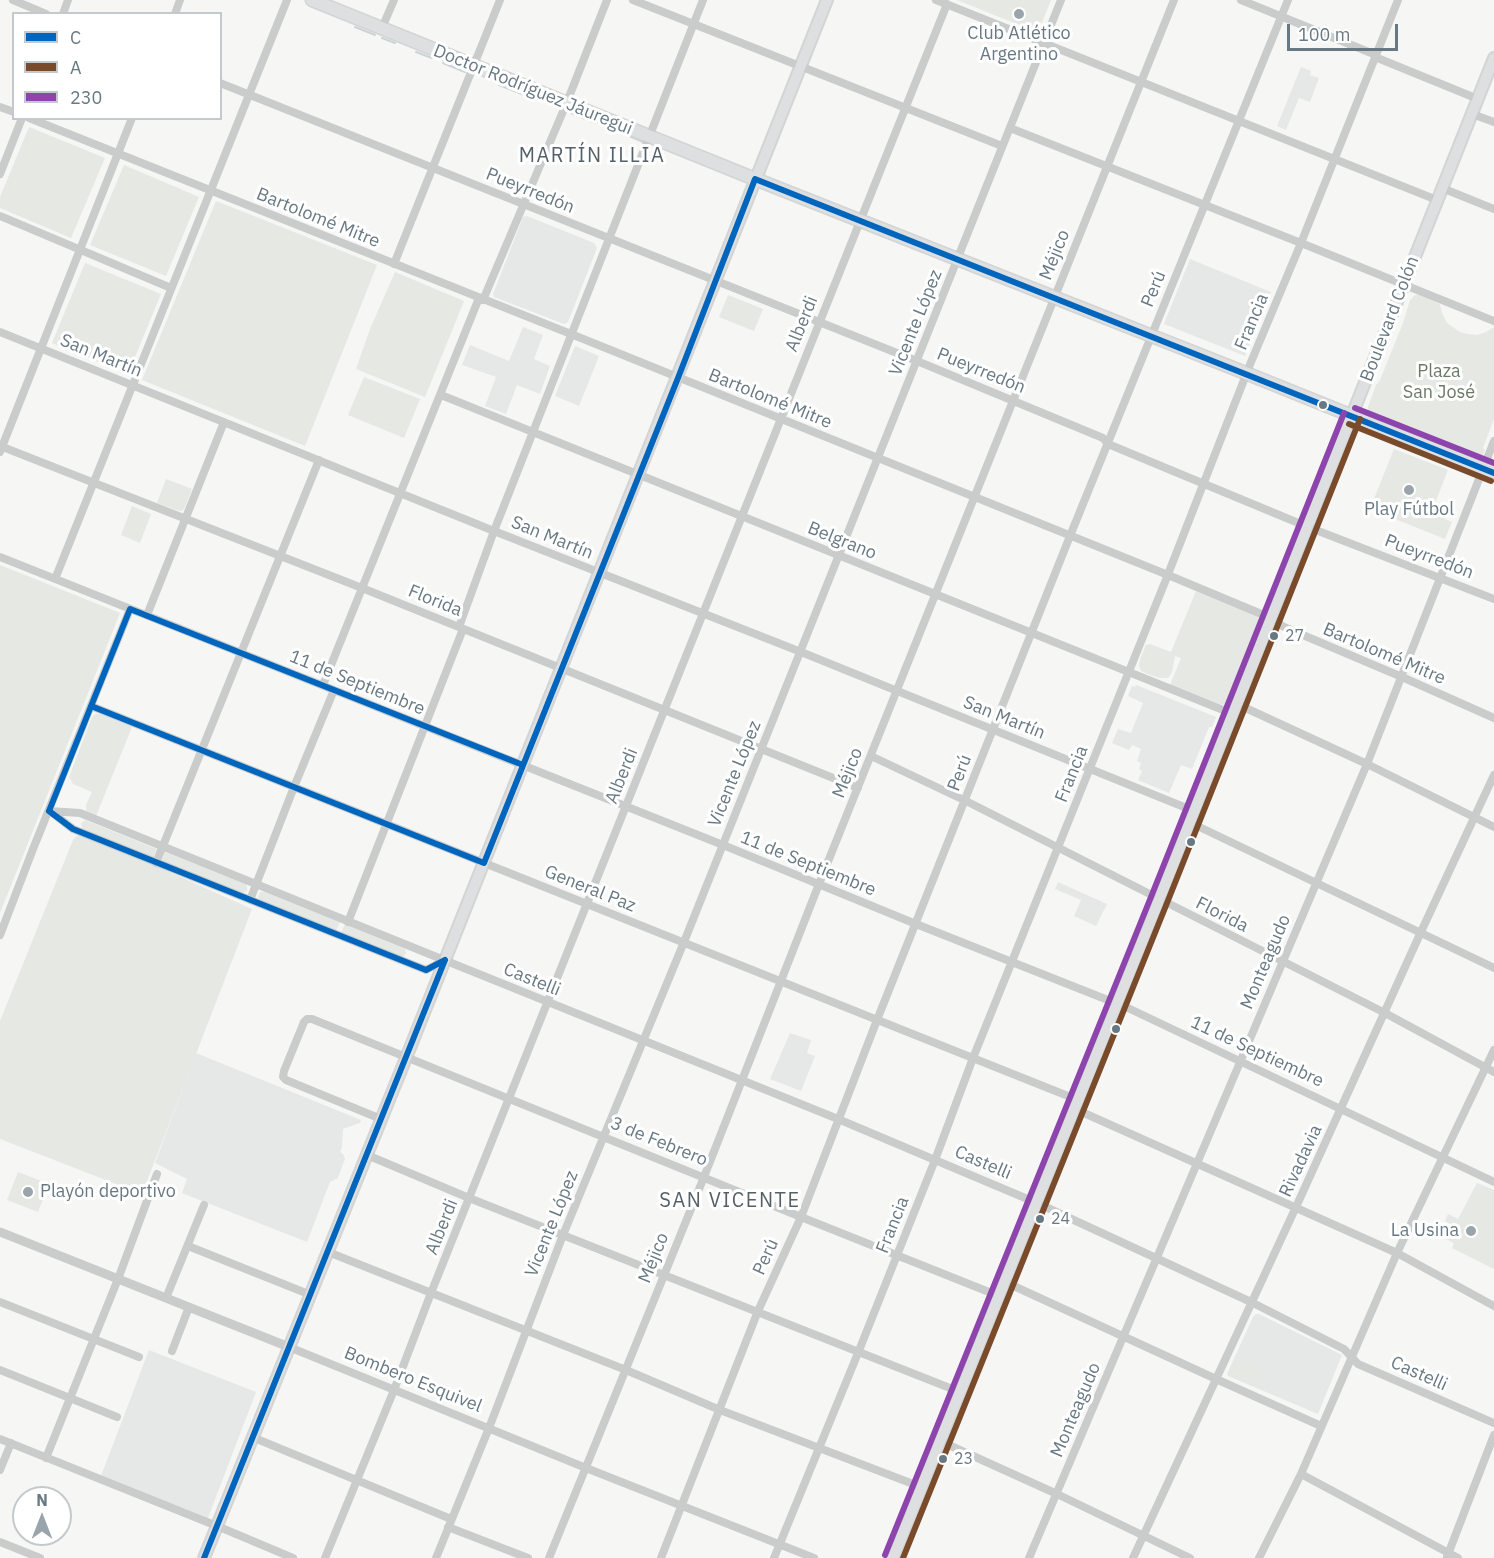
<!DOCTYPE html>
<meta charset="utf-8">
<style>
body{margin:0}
#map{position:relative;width:1494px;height:1558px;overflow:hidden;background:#f6f6f5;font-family:"IBM Plex Sans",sans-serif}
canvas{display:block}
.legend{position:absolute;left:12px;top:12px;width:210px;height:108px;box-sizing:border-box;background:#fff;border:2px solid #c3c9cd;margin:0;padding:8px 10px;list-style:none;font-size:18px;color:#687983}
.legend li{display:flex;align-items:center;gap:12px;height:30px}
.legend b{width:30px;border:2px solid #c3c9cd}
.north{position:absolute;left:12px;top:1486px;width:60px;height:60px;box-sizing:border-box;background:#fff;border:2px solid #c3c9cd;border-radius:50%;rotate:0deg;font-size:16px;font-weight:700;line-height:24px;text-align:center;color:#687983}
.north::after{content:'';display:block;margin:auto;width:21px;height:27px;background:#9aa5ab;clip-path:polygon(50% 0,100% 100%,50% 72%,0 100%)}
.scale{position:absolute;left:1287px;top:24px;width:111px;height:27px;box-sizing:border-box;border:3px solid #687983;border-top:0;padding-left:8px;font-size:18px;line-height:21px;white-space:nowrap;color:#687983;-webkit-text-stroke:4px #fff;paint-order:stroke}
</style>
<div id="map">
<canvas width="1494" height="1558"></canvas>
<ul class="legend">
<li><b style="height:8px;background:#0065bd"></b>C</li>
<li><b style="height:8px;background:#7a4b2a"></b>A</li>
<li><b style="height:8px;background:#8e44ad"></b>230</li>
</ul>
<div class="north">N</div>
<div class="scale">100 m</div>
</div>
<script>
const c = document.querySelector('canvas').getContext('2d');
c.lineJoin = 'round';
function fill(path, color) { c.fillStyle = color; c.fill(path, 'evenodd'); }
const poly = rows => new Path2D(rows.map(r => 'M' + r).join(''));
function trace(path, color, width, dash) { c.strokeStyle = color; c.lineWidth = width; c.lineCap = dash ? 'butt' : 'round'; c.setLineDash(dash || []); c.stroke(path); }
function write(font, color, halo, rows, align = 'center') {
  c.font = font + ' "IBM Plex Sans",sans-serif'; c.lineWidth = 6; c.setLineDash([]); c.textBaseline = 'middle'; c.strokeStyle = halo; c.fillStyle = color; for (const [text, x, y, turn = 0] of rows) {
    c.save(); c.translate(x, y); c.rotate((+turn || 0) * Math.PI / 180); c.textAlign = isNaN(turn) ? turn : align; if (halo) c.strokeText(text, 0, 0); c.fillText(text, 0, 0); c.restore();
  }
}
const built = poly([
 [1301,67,1311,71,1310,75,1319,78,1310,102,1299,98,1286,130,1277,126],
 [527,216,594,243,597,248,568,322,564,324,494,297,493,294,523,217],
 [1190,259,1271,292,1245,356,1164,324],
 [523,327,543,335,534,359,550,366,540,394,517,385,506,414,485,406,496,377,462,365,470,345,509,361],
 [575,346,599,356,579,406,555,396],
 [1136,685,1216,717,1212,727,1209,727,1192,769,1181,765,1169,793,1138,780,1142,771,1139,769,1141,763,1137,761,1141,749,1132,745,1129,750,1112,743,1118,729,1131,733,1143,703,1128,696,1132,686,1135,687],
 [1058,882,1107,904,1096,926,1074,916,1081,900,1055,889],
 [790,1033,811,1040,807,1053,815,1056,801,1091,770,1079],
 [196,1053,361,1120,360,1123,343,1129,342,1147,340,1152,343,1154,345,1159,338,1178,330,1182,307,1242,182,1193,187,1179,155,1163],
 [1256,1314,1259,1314,1342,1355,1318,1414,1228,1376,1227,1374,1253,1317],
 [149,1350,256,1392,208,1518,101,1476]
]);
const green = poly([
 [957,0,1051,0,1039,30,1034,31],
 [29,127,105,158,71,238,0,208,0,197],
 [124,165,199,197,166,276,90,245],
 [216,201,377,265,305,446,142,380],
 [85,263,161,294,128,374,52,343],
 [395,272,464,301,425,397,356,369,370,329],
 [728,295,763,309,754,331,719,317],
 [1415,295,1419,295,1438,303,1440,305,1442,313,1447,323,1460,332,1468,334,1477,335,1486,332,1494,327,1494,419,1483,448,1485,450,1482,456,1476,456,1370,413,1368,410,1368,407,1376,385,1380,380,1403,323,1410,300],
 [364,377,420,399,404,438,348,415],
 [1394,449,1448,470,1431,513,1452,522,1445,539,1370,509],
 [166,479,192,489,185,507,182,511,176,510,157,503],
 [132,506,151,514,140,543,121,535],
 [0,565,120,613,0,913],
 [1196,591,1255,615,1260,619,1260,626,1230,702,1225,705,1220,704,1170,685,1181,658,1175,656,1172,672,1169,677,1166,678,1160,678,1150,675,1141,671,1139,665,1140,659,1146,645,1150,644,1171,652],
 [95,714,100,714,132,727,96,816,88,812,86,810,86,805,92,792,73,784,69,777,92,717],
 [85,820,157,849,153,858,84,830,82,828,81,823],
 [77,836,81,836,156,866,252,909,142,1194,0,1139,0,1021,73,840],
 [165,852,246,884,247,887,247,891,242,893,162,861],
 [260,892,264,892,340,922,336,931,260,901,258,897],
 [345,924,403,948,405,949,406,954,402,957,341,933],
 [18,1172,49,1184,38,1212,7,1200],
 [1477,1183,1494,1190,1494,1269,1452,1248,1454,1243,1444,1238,1452,1225,1445,1221,1448,1214,1458,1219],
 [1236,1360,1263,1371,1257,1386,1230,1374]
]);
const stream = poly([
 [355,27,375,35],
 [382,38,395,43],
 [416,52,432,58],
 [443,63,465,72],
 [499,85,535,99],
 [554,106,558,108],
 [571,113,595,123],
 [627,135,643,142]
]);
const minor = poly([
 [13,0,46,14],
 [633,0,1002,146],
 [936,0,1437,200],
 [1241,0,1376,55],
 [63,14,68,0],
 [175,14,180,0],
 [382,28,394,0],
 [1375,57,1478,99],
 [220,83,917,361,1103,438,1108,444,1308,527,1494,599],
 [0,107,14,112],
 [1472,114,1494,122],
 [29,118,571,334,1168,575,1271,618,1284,627,1402,677,1494,718],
 [1010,128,1301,243,1494,321],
 [0,174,22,118],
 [1442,188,1494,209],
 [0,216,171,288],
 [394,264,500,0],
 [483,300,567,102,607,0],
 [0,332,494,531,801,652,1194,811],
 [441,395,1233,714],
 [0,446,362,588,858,788],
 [0,452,132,118],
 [0,557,723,845,916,924,1128,1008,1494,1182],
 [55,579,287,0],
 [147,615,224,422],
 [459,627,494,531,703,0],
 [323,685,479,298],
 [1237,704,1367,764,1494,827],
 [91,706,1078,1100],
 [871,756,966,801,1385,1013,1494,1072],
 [49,811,80,813,838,1119,935,1160,1037,1203,1251,1302,1344,1349,1358,1364,1494,1423],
 [50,811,73,829,426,970,445,960],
 [1189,822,1494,968],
 [156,863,319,460],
 [250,900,294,787,334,690],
 [348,922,463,629],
 [0,935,33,849,130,609],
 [1075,1109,1397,1253,1494,1306],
 [381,1119,286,1080,283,1077,284,1071,304,1022,307,1019,312,1019,801,1217,999,1296],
 [367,1155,469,1198,960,1392],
 [188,1246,311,1295],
 [328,1252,626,1370,720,1410,921,1487],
 [1005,1282,1216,1379,1321,1426],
 [166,1298,204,1205],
 [0,1302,139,1357],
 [289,1347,586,1468,814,1558],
 [172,1351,189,1307],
 [0,1370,117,1417],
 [252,1437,451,1519],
 [0,1439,217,1526,293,1558],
 [940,1441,1057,1494,1190,1558],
 [46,1458,118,1279,157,1174],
 [0,1470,11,1443],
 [1301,1474,1458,1558],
 [448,1527,528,1558],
 [0,1542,40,1558],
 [1447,1557,1494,1435],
 [325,1558,394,1390,431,1293,947,4],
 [436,1558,489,1428,563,1235,684,942,1061,0],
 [549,1558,704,1177,819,884,1174,0],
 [661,1558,758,1311,801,1217,877,1020,1070,536,1288,0],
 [774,1558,858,1353,935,1160,973,1058,1165,582,1251,362,1301,243,1398,0],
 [1029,1558,1367,764,1494,441],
 [1133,1558,1296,1207,1420,934,1494,775],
 [1259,1558,1301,1474,1397,1253,1494,1050]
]);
const tertiary = poly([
 [0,1232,289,1347]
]);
const secondary = poly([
 [204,1558,406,1058,827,0],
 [893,1558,1159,900,1494,58]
]);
const primary = poly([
 [312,0,755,179,1248,374,1494,473]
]);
const bus1 = poly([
 [755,179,1494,473],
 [91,706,484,863,678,378,755,179],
 [49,811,130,609,523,765],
 [49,811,73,829,426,970,445,960],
 [204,1558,445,960]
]);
const bus2 = poly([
 [1349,424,1491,481],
 [903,1558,1167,903,1360,419]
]);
const bus3 = poly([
 [1355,408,1494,463],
 [885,1555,1151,897,1344,413]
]);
const markers = [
 [1019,14,6,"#9aa5ab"],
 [1323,405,5,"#687983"],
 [1409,490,6,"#9aa5ab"],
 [1274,636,5,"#687983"],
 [1191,842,5,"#687983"],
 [1116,1029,5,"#687983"],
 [28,1192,6,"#9aa5ab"],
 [1040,1219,5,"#687983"],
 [1471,1231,6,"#9aa5ab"],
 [943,1459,5,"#687983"]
];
const busNames = [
 ["27",1285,636],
 ["24",1051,1219],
 ["23",954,1459]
];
const poiNames = [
 ["Club Atlético",1019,34],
 ["Argentino",1019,55],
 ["Play Fútbol",1409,510],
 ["Playón deportivo",40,1192,"left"],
 ["La Usina",1459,1231,"right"]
];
const streetNames = [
 ["Doctor Rodríguez Jáuregui",533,90,22],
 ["Pueyrredón",530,191,22],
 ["Bartolomé Mitre",318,218,22],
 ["Méjico",1055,255,-68],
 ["Perú",1154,289,-68],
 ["Boulevard Colón",1390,319,-69],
 ["Francia",1252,322,-67],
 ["Vicente López",916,323,-68],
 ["Alberdi",802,324,-68],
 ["San Martín",101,356,22],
 ["Pueyrredón",981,371,22],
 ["Bartolomé Mitre",770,399,22],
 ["San Martín",552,538,22],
 ["Belgrano",842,541,22],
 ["Pueyrredón",1429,557,21],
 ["Florida",435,601,22],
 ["Bartolomé Mitre",1384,654,23],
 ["11 de Septiembre",357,683,22],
 ["San Martín",1004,718,22],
 ["Méjico",848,773,-68],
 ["Perú",960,773,-69],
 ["Vicente López",735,774,-68],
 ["Francia",1072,774,-68],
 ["Alberdi",622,776,-68],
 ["11 de Septiembre",808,864,22],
 ["General Paz",590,889,22],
 ["Florida",1222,915,27],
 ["Monteagudo",1266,962,-67],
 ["Castelli",532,980,22],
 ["11 de Septiembre",1257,1052,25],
 ["3 de Febrero",659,1142,22],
 ["Rivadavia",1301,1161,-65],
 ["Castelli",983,1163,23],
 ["Vicente López",552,1224,-68],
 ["Francia",893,1225,-68],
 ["Alberdi",442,1227,-68],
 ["Perú",766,1257,-66],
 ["Méjico",654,1258,-68],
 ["Castelli",1419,1374,24],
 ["Bombero Esquivel",413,1380,22],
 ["Monteagudo",1076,1410,-67]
];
const parkNames = [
 ["Plaza",1439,372],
 ["San José",1439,393]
];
const neighbourhoodNames = [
 ["MARTÍN ILLIA",592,156],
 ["SAN VICENTE",730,1201]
];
fill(built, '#e6e7e7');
fill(green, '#e6e8e3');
trace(stream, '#cbd3d5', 2);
trace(secondary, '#d3d4d4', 14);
trace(primary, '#d3d4d4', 15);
trace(minor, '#cacccc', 8);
trace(tertiary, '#cacccc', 9);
trace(secondary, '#dedfe0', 10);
trace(primary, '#dedfe0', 12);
trace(bus1, '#0065bd', 6);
trace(bus2, '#7a4b2a', 6);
trace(bus3, '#8e44ad', 6);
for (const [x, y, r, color] of markers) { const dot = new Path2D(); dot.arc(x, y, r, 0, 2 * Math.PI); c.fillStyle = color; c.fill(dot); trace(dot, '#fff', 2); }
write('16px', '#687983', '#fff', busNames, 'left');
write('18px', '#687983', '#fff', poiNames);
write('18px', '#687983', '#fff', streetNames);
write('18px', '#6c7b66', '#fff', parkNames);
c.letterSpacing = '1.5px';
write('20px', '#556169', '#fff', neighbourhoodNames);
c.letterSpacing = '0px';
</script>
